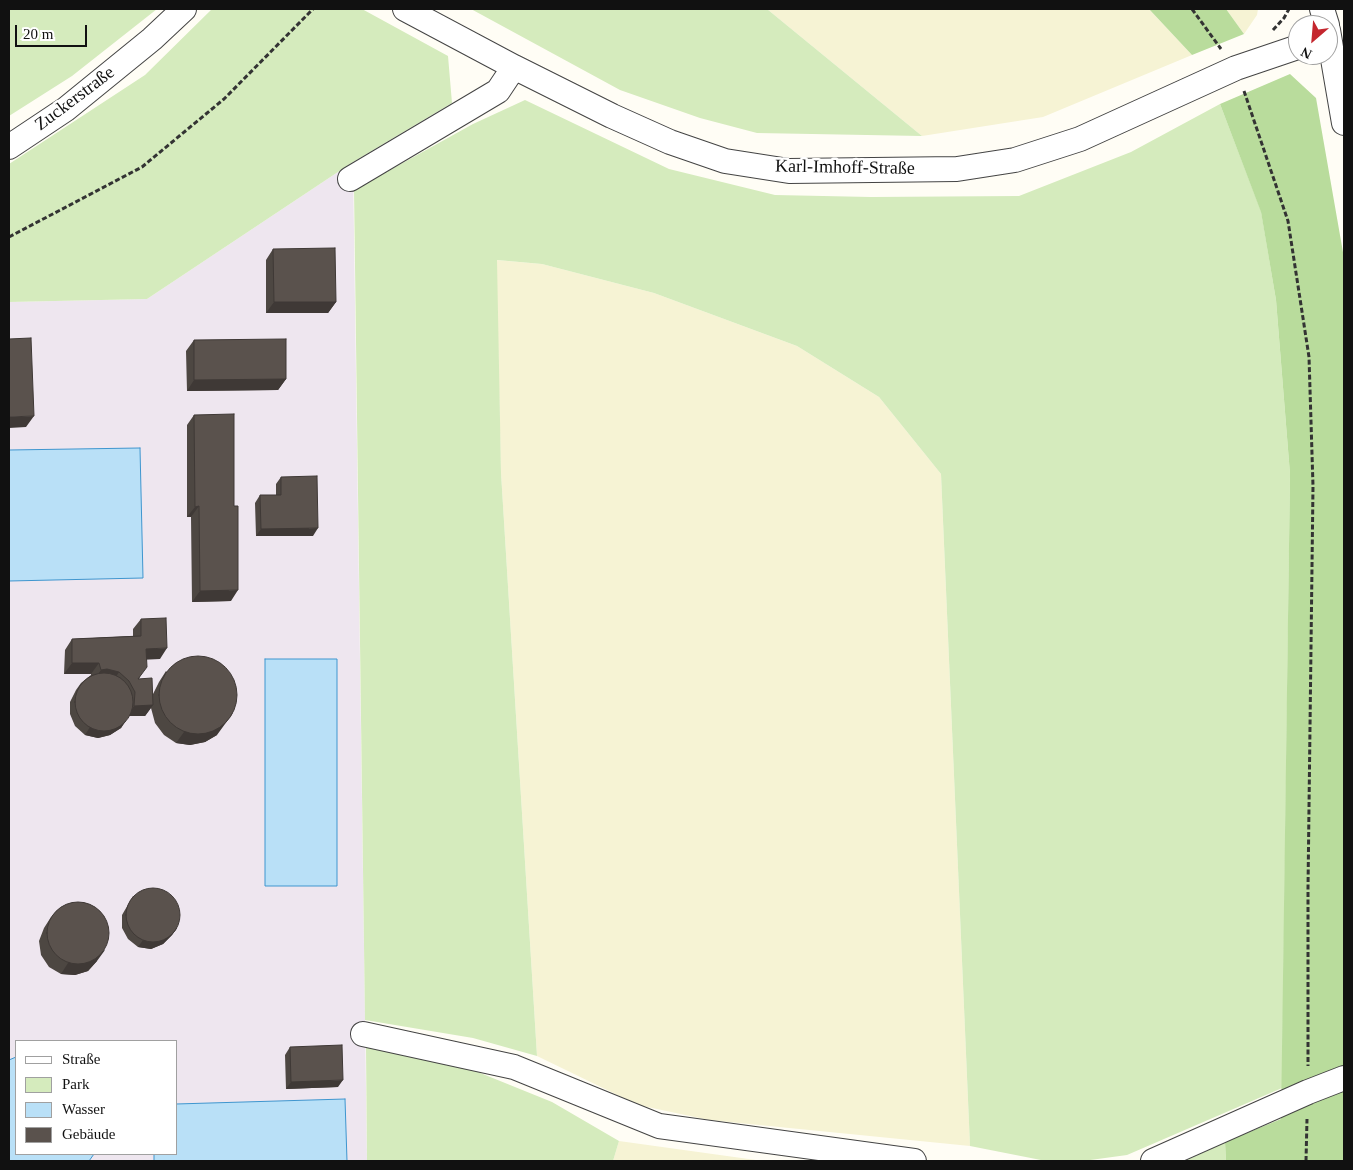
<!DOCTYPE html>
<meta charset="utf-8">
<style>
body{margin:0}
#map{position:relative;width:1353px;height:1170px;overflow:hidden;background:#fffdf5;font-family:"Times New Roman",serif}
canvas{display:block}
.frame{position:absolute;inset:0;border:10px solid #111;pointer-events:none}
.legend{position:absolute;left:15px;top:1040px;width:162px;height:115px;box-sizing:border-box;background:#fff;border:1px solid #a0a0a0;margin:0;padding:6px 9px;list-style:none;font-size:15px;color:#111}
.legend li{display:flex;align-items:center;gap:10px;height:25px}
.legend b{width:25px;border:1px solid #a0a0a0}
.north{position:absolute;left:1288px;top:15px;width:50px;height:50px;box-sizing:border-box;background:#fff;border:1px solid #a0a0a0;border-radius:50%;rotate:207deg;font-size:14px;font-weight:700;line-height:20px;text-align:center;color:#111}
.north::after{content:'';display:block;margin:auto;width:18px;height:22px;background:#c4262e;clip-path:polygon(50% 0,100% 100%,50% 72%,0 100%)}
.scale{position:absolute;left:15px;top:25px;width:72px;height:22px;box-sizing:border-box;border:2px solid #111;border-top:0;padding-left:6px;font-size:15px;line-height:18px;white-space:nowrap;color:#111;-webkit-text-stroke:4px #fff;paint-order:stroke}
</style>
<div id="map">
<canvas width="1353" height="1170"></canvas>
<div class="frame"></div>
<ul class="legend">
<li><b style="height:6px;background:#fff"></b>Straße</li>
<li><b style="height:14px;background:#d5ebbd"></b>Park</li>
<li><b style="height:14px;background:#b9e0f7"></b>Wasser</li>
<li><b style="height:14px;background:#5a524d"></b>Gebäude</li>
</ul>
<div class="north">N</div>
<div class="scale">20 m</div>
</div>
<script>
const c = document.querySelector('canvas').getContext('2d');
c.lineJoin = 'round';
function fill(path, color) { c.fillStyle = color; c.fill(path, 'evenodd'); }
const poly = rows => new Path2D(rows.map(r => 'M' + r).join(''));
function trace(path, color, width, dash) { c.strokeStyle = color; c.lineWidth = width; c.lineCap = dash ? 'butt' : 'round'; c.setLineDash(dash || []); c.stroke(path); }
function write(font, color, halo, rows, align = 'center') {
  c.font = font + ' "Times New Roman",serif'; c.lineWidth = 5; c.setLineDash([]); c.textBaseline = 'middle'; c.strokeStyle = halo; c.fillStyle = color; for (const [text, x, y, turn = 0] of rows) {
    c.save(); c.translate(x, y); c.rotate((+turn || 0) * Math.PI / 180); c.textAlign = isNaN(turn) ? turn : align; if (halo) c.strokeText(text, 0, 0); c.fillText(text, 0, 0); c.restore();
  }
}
const industrial = poly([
 [353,162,367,1161,9,1161,9,302,147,299],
 [16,1041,176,1041,176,1154,16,1154]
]);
const farmland = poly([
 [767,9,1149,9,1192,55,1043,117,922,136],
 [1226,9,1258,9,1257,15,1244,34],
 [496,260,542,264,654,293,797,346,879,397,941,474,970,1146,709,1120,638,1105,537,1056,501,473],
 [619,1141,763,1161,613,1161]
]);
const green = poly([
 [9,9,157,9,72,76,9,116],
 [212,9,362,9,448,56,452,103,353,162,147,299,9,302,9,164,145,75],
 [471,9,767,9,922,136,757,133,700,118,620,90],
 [525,100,669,169,775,195,871,197,1019,196,1131,152,1220,104,1261,211,1276,300,1290,474,1282,1088,1127,1155,1083,1161,1046,1161,970,1146,941,474,879,397,797,346,654,293,542,264,497,260,501,473,537,1056,473,1038,365,1020,354,190,473,124],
 [366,1047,468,1068,552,1102,619,1141,613,1161,367,1161],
 [1225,1142,1226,1161,1185,1161]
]);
const forest = poly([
 [1149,9,1226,9,1244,34,1192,55],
 [1290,74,1316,98,1344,258,1344,1161,1226,1161,1225,1142,1281,1119,1290,474,1276,300,1261,212,1220,104]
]);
const water = poly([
 [140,448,143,578,9,581,9,450,140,448],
 [265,659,337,659,337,886,265,886,265,659],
 [16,1057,16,1154,94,1154,89,1161,9,1161,9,1060,16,1057],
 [345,1099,347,1161,154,1161,154,1154,176,1154,176,1104,345,1099]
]);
const path = poly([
 [1192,9,1221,49],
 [1273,30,1284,18,1289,9],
 [1244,91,1288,221,1309,357,1313,486,1308,888,1308,1066],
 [9,237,142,167,224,99,313,9],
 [1306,1161,1307,1119]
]);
const minor = poly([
 [405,9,514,67,612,116,670,142,725,161,789,171,957,169,1015,160,1080,139,1236,68,1298,47],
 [1322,9,1327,25],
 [1328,30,1344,123],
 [9,147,66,109,152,39,184,9],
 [350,179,498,91,514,67],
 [363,1034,514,1067,659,1126,914,1161],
 [1153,1161,1308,1092,1344,1078]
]);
const wall = poly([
 [273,249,336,302,328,313,266,313,266,260],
 [194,340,286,379,278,390,187,391,186,351],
 [194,415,231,601,192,602,191,517,187,517,187,425],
 [281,477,313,536,256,536,255,503,260,495,276,495,276,484],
 [141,619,160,659,147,659,139,679,153,694,159,682,166,671,217,735,205,742,190,745,176,743,164,735,155,723,151,708,145,716,128,716,121,728,110,735,98,738,85,735,75,726,70,714,70,702,76,690,81,683,91,675,91,674,64,674,65,650,72,639,133,636,133,629],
 [133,896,177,928,172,935,163,944,151,949,138,947,128,939,122,928,122,915],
 [51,917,97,961,88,971,75,975,61,974,49,967,41,955,39,941,44,928],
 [290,1047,338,1087,286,1089,285,1055]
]);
const shadedWall = poly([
 [274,302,336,302,328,313,266,313],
 [286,379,278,390,187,391,194,380],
 [34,416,26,427,9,428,9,417],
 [199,506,191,517,187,517,195,507],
 [318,528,313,536,256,536,261,529],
 [238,590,231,601,192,602,200,591],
 [167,648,160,659,139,660,146,649],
 [72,663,99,663,91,674,64,674],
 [107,669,119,672,112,683,93,681,101,670],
 [153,705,145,716,127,716,134,706],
 [233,713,217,735,205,742,190,745,176,743,184,732],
 [126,721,121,728,110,735,98,738,85,735,90,727],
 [177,928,172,935,163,944,151,949,138,947,143,940],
 [105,950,97,961,88,971,75,975,61,974,68,963],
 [343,1080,338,1087,286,1089,291,1082]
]);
const building = poly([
 [335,248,336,302,274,302,273,249,335,248],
 [31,338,34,416,9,417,9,339,31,338],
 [286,339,286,379,194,380,194,340,286,339],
 [234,414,234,506,238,506,238,590,200,591,199,506,195,507,194,415,234,414],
 [317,476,318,528,261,529,260,495,281,495,281,477,317,476],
 [166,618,167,648,146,649,147,667,138,679,152,678,153,705,134,706,135,692,129,681,119,672,107,669,101,670,99,663,72,663,72,639,141,636,141,619,166,618],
 '159 695a39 39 0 1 1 78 0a39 39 0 1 1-78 0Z',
 '75 702a29 29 0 1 1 58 0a29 29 0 1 1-58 0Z',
 '126 915a27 27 0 1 1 54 0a27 27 0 1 1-54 0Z',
 '47 933a31 31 0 1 1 62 0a31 31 0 1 1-62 0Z',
 [342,1045,343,1080,291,1082,290,1047,342,1045]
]);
const streetNames = [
 ["Zuckerstraße",75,99,-37],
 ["Karl-Imhoff-Straße",845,168,1]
];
fill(industrial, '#eee6ef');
fill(farmland, '#f6f3d4');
fill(green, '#d5ebbd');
fill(forest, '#b9dc9c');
fill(water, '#b9e0f7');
trace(water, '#3f96cf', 1);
trace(minor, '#444', 26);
trace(path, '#333', 3, [5, 2.5]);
trace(minor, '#fff', 24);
fill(wall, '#4d4742');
fill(shadedWall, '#3f3936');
fill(building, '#5a524d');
trace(building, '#3f3936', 1);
write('18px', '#111', '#fff', streetNames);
</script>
